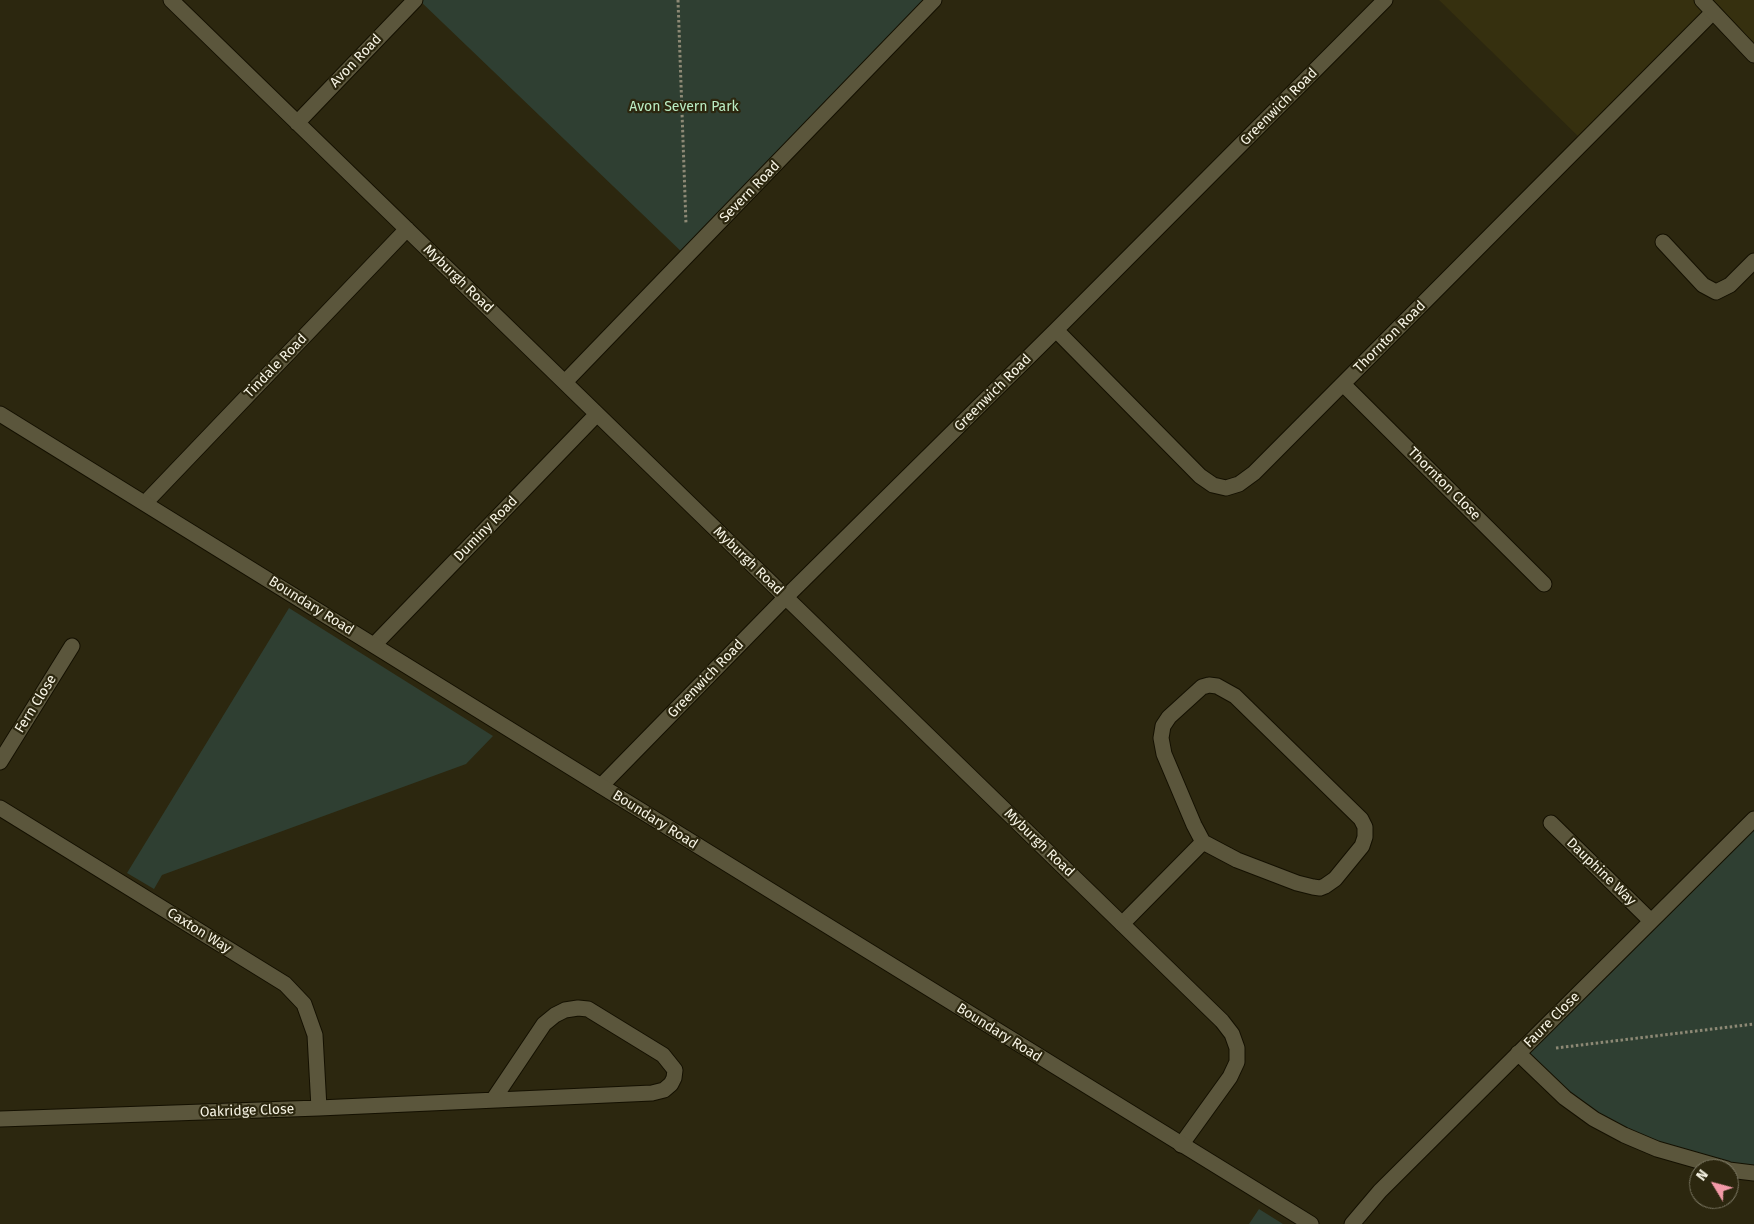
<!DOCTYPE html>
<style>
body{margin:0}
#map{position:relative;width:1754px;height:1224px;overflow:hidden;background:#2c270f;font-family:"Fira Sans",sans-serif}
canvas{display:block}
.north{position:absolute;left:1689px;top:1159px;width:50px;height:50px;box-sizing:border-box;background:#2c270f;border:1px solid #7d7965;border-radius:50%;rotate:307deg;font-size:14px;font-weight:700;line-height:20px;text-align:center;color:#f7f4e5}
.north::after{content:'';display:block;margin:auto;width:18px;height:22px;background:#f39aa8;clip-path:polygon(50% 0,100% 100%,50% 72%,0 100%)}
</style>
<div id="map">
<canvas width="1754" height="1224"></canvas>
<div class="north">N</div>
</div>
<script>
const c = document.querySelector('canvas').getContext('2d');
c.lineJoin = 'round';
function fill(path, color) { c.fillStyle = color; c.fill(path, 'evenodd'); }
const poly = rows => new Path2D(rows.map(r => 'M' + r).join(''));
function trace(path, color, width, dash) { c.strokeStyle = color; c.lineWidth = width; c.lineCap = dash ? 'butt' : 'round'; c.setLineDash(dash || []); c.stroke(path); }
function write(font, color, halo, rows, align = 'center') {
  c.font = font + ' "Fira Sans",sans-serif'; c.lineWidth = 4.5; c.setLineDash([]); c.textBaseline = 'middle'; c.strokeStyle = halo; c.fillStyle = color; for (const [text, x, y, turn = 0] of rows) {
    c.save(); c.translate(x, y); c.rotate((+turn || 0) * Math.PI / 180); c.textAlign = isNaN(turn) ? turn : align; if (halo) c.strokeText(text, 0, 0); c.fillText(text, 0, 0); c.restore();
  }
}
const built = poly([
 [1439,0,1754,0,1754,55,1714,12,1584,142]
]);
const green = poly([
 [419,0,934,0,687,257],
 [289,608,493,736,466,764,162,875,154,889,127,873],
 [1754,819,1754,1173,1624,1135,1518,1053],
 [1259,1209,1283,1224,1249,1224]
]);
const path = poly([
 [678,0,686,224],
 [1556,1048,1754,1024]
]);
const lane = poly([
 [1663,242,1703,285,1716,292,1730,285,1754,261],
 [1209,685,1217,686,1235,696,1361,819,1365,827,1365,837,1362,846,1335,879,1325,886,1320,888,1313,887,1297,883,1237,860,1203,842,1194,825,1164,754,1161,738,1163,726,1169,717,1202,687,1209,685],
 [1122,924,1203,842]
]);
const street = poly([
 [171,0,1222,1021,1232,1034,1237,1048,1237,1062,1230,1077,1181,1145],
 [297,123,415,0],
 [1056,330,1200,476,1213,485,1226,488,1239,484,1254,473,1713,12],
 [565,382,934,0],
 [1343,384,1544,584],
 [145,503,407,229],
 [374,645,597,414],
 [0,762,72,646],
 [601,786,786,597,1056,330,1385,0],
 [0,808,285,984,304,1004,315,1035,319,1108],
 [1551,823,1651,921],
 [1518,1053,1565,1098,1594,1119,1624,1135,1657,1149,1727,1169],
 [0,1119,319,1108,652,1093,664,1090,671,1084,674,1078,675,1070,663,1055,588,1009,578,1008,565,1010,555,1015,544,1024,493,1100],
 [1729,1170,1754,1173],
 [1352,1224,1380,1191,1754,819]
]);
const secondary = poly([
 [1702,0,1754,55],
 [0,414,601,786,1311,1224]
]);
const streetNames = [
 ["Avon Road",356,61,-46],
 ["Greenwich Road",1279,107,-45],
 ["Severn Road",750,192,-46],
 ["Myburgh Road",458,279,44],
 ["Thornton Road",1390,337,-45],
 ["Tindale Road",276,366,-46],
 ["Greenwich Road",993,393,-45],
 ["Thornton Close",1444,484,45],
 ["Duminy Road",486,529,-46],
 ["Myburgh Road",748,561,44],
 ["Boundary Road",311,606,32],
 ["Greenwich Road",706,679,-46],
 ["Fern Close",36,704,-58],
 ["Boundary Road",655,820,32],
 ["Myburgh Road",1039,843,44],
 ["Dauphine Way",1601,872,44],
 ["Caxton Way",199,931,32],
 ["Faure Close",1552,1020,-45],
 ["Boundary Road",999,1033,32],
 ["Oakridge Close",247,1111,-2]
];
const parkNames = [
 ["Avon Severn Park",684,107]
];
fill(built, '#36300f');
fill(green, '#2f3f32');
trace(lane, '#141000', 17);
trace(street, '#141000', 17);
trace(secondary, '#141000', 17);
trace(path, '#8d8975', 3, [2.5, 2.5]);
trace(lane, '#5b563c', 15);
trace(street, '#5b563c', 15);
trace(secondary, '#5b563c', 15);
write('14px', '#f7f4e5', '#2c270f', streetNames);
write('14px', '#bbedc4', '#2c270f', parkNames);
</script>
